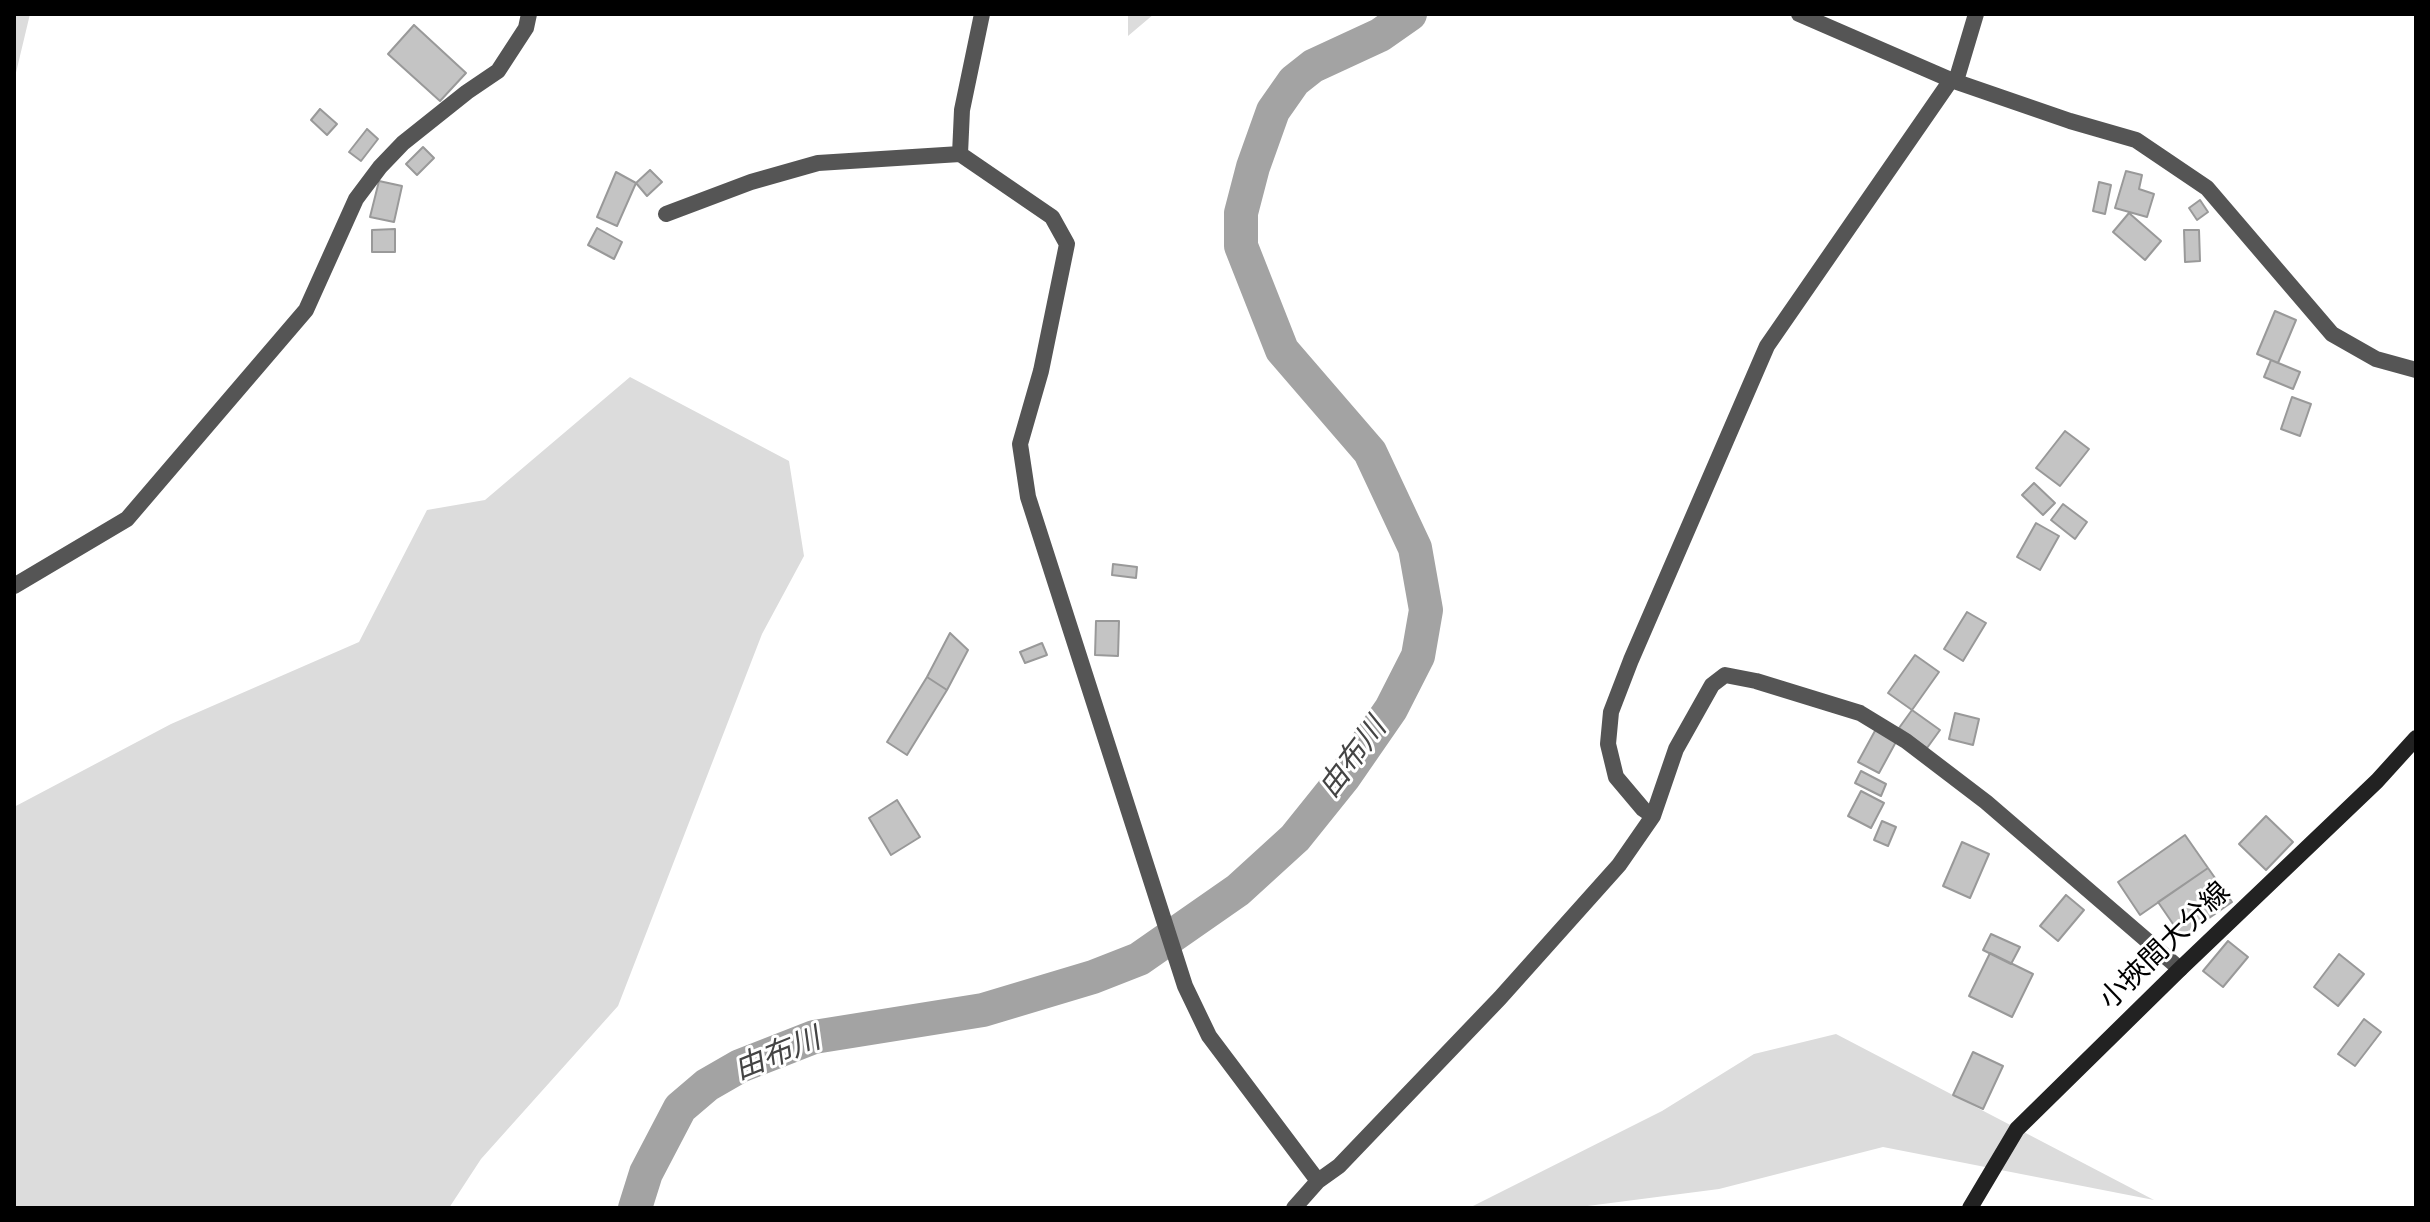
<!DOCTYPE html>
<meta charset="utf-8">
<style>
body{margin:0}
#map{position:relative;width:2430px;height:1222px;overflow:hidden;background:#fff;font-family:Jost,sans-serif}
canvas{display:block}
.frame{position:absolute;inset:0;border:16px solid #000;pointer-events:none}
</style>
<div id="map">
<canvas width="2430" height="1222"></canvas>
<div class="frame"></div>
</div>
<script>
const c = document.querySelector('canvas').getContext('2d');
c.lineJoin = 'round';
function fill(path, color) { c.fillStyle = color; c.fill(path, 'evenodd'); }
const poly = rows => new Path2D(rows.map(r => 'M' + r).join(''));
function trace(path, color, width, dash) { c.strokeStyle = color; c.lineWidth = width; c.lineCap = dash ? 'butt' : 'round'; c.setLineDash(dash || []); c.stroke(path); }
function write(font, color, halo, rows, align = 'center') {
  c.font = font + ' Jost,"Noto Sans JP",sans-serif'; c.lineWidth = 6; c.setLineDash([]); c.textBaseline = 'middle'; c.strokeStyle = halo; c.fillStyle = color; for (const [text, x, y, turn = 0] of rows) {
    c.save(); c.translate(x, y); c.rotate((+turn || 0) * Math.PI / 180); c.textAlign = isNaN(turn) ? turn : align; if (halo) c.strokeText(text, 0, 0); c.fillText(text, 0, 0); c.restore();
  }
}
const green = poly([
 [14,14,30,14,14,81],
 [1128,14,1154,14,1128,36],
 [630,377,789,461,804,556,762,634,618,1006,481,1159,449,1208,14,1208,14,807,171,724,359,642,427,510,485,500],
 [1836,1034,2154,1200,1883,1147,1719,1189,1572,1208,1469,1208,1662,1111,1754,1054]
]);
const river = poly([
 [635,1208,646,1173,680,1108,707,1085,740,1066,814,1037,983,1010,1093,977,1139,959,1238,890,1295,838,1344,777,1391,709,1418,656,1426,610,1415,548,1370,452,1282,350,1241,246,1241,213,1253,167,1273,111,1294,81,1313,66,1380,35,1410,14]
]);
const building = poly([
 [414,25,466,73,440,101,388,54,414,25],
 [320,109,337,124,327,135,311,120,320,109],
 [367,129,378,139,361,161,349,152,367,129],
 [423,147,434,158,417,175,406,164,423,147],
 [650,170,662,182,647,196,636,183,650,170],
 [2126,171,2142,175,2139,189,2154,194,2147,217,2115,208,2126,171],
 [616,172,636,183,617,226,597,217,616,172],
 [379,181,402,186,394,222,370,217,379,181],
 [2099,182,2111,185,2105,214,2093,211,2099,182],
 [2200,200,2208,212,2197,220,2189,208,2200,200],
 [2129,213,2161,241,2145,260,2113,232,2129,213],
 [597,228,622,242,614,259,588,245,597,228],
 [395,229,395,252,372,252,372,230,395,229],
 [2184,230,2199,230,2200,261,2185,262,2184,230],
 [2275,311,2296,320,2278,363,2257,354,2275,311],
 [2271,360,2300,372,2293,389,2264,377,2271,360],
 [2292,397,2311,404,2300,436,2281,429,2292,397],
 [2065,431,2089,449,2060,486,2036,468,2065,431],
 [2034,483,2055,503,2043,515,2022,495,2034,483],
 [2063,504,2087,522,2075,539,2051,520,2063,504],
 [2036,523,2059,536,2040,570,2017,557,2036,523],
 [1113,564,1137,567,1136,578,1112,575,1113,564],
 [1967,612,1986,623,1963,661,1944,649,1967,612],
 [1096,621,1119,621,1118,656,1095,655,1096,621],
 [950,633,968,650,947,690,927,677,950,633],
 [1042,643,1047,655,1025,663,1020,652,1042,643],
 [1915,655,1939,672,1912,710,1888,693,1915,655],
 [927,677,947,690,907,755,887,742,927,677],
 [1912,710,1940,730,1927,748,1899,728,1912,710],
 [1955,713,1979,719,1973,745,1949,739,1955,713],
 [1876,729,1897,740,1879,773,1858,762,1876,729],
 [1861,771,1886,784,1881,796,1855,783,1861,771],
 [1861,791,1884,803,1871,828,1848,816,1861,791],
 [897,800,920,837,891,855,869,818,897,800],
 [2266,816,2293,842,2266,870,2239,844,2266,816],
 [1882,821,1896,827,1888,846,1874,840,1882,821],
 [2185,835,2208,868,2140,915,2118,882,2185,835],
 [1962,842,1989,854,1970,898,1943,886,1962,842],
 [2208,868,2232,902,2182,937,2158,902,2208,868],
 [2066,895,2084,910,2058,941,2040,926,2066,895],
 [1991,934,2020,947,2011,964,1983,950,1991,934],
 [2228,941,2248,957,2223,987,2203,971,2228,941],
 [1990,953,2033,974,2012,1017,1969,996,1990,953],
 [2339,954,2364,974,2338,1006,2314,987,2339,954],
 [2364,1019,2381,1032,2355,1066,2338,1054,2364,1019],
 [1973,1052,2003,1066,1983,1109,1953,1095,1973,1052]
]);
const minor = poly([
 [1799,14,1951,80,2070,121,2136,140,2207,188,2332,334,2376,359,2416,370],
 [1956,81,1976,14],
 [960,154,962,110,982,14],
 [666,214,751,182,818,163,960,154,1052,217,1067,244,1041,371,1020,444,1028,497,1185,986,1209,1036,1318,1181],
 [14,586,127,519,306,310,356,199,380,167,403,143,467,92,498,71,526,28,529,14],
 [1653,816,1643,809,1616,777,1608,744,1611,712,1631,660,1767,346,1951,80],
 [1294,1208,1318,1181,1339,1166,1500,998,1619,865,1653,816,1676,749,1712,685,1725,675,1756,681,1860,713,1906,741,1986,802,2180,969]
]);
const secondary = poly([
 [1970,1208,2017,1129,2180,969,2377,781,2416,738]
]);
const streetNames = [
 ["小挾間大分線",2166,947,-44]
];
const waterNames = [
 ["由布川",1354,759,-53],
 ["由布川",778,1056,-22]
];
fill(green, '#dcdcdc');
trace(river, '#a3a3a3', 34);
fill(building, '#c4c4c4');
trace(building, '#999', 2);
trace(minor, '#555', 16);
trace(secondary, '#222', 16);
write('28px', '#000', '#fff', streetNames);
write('italic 30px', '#444', '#fff', waterNames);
</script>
